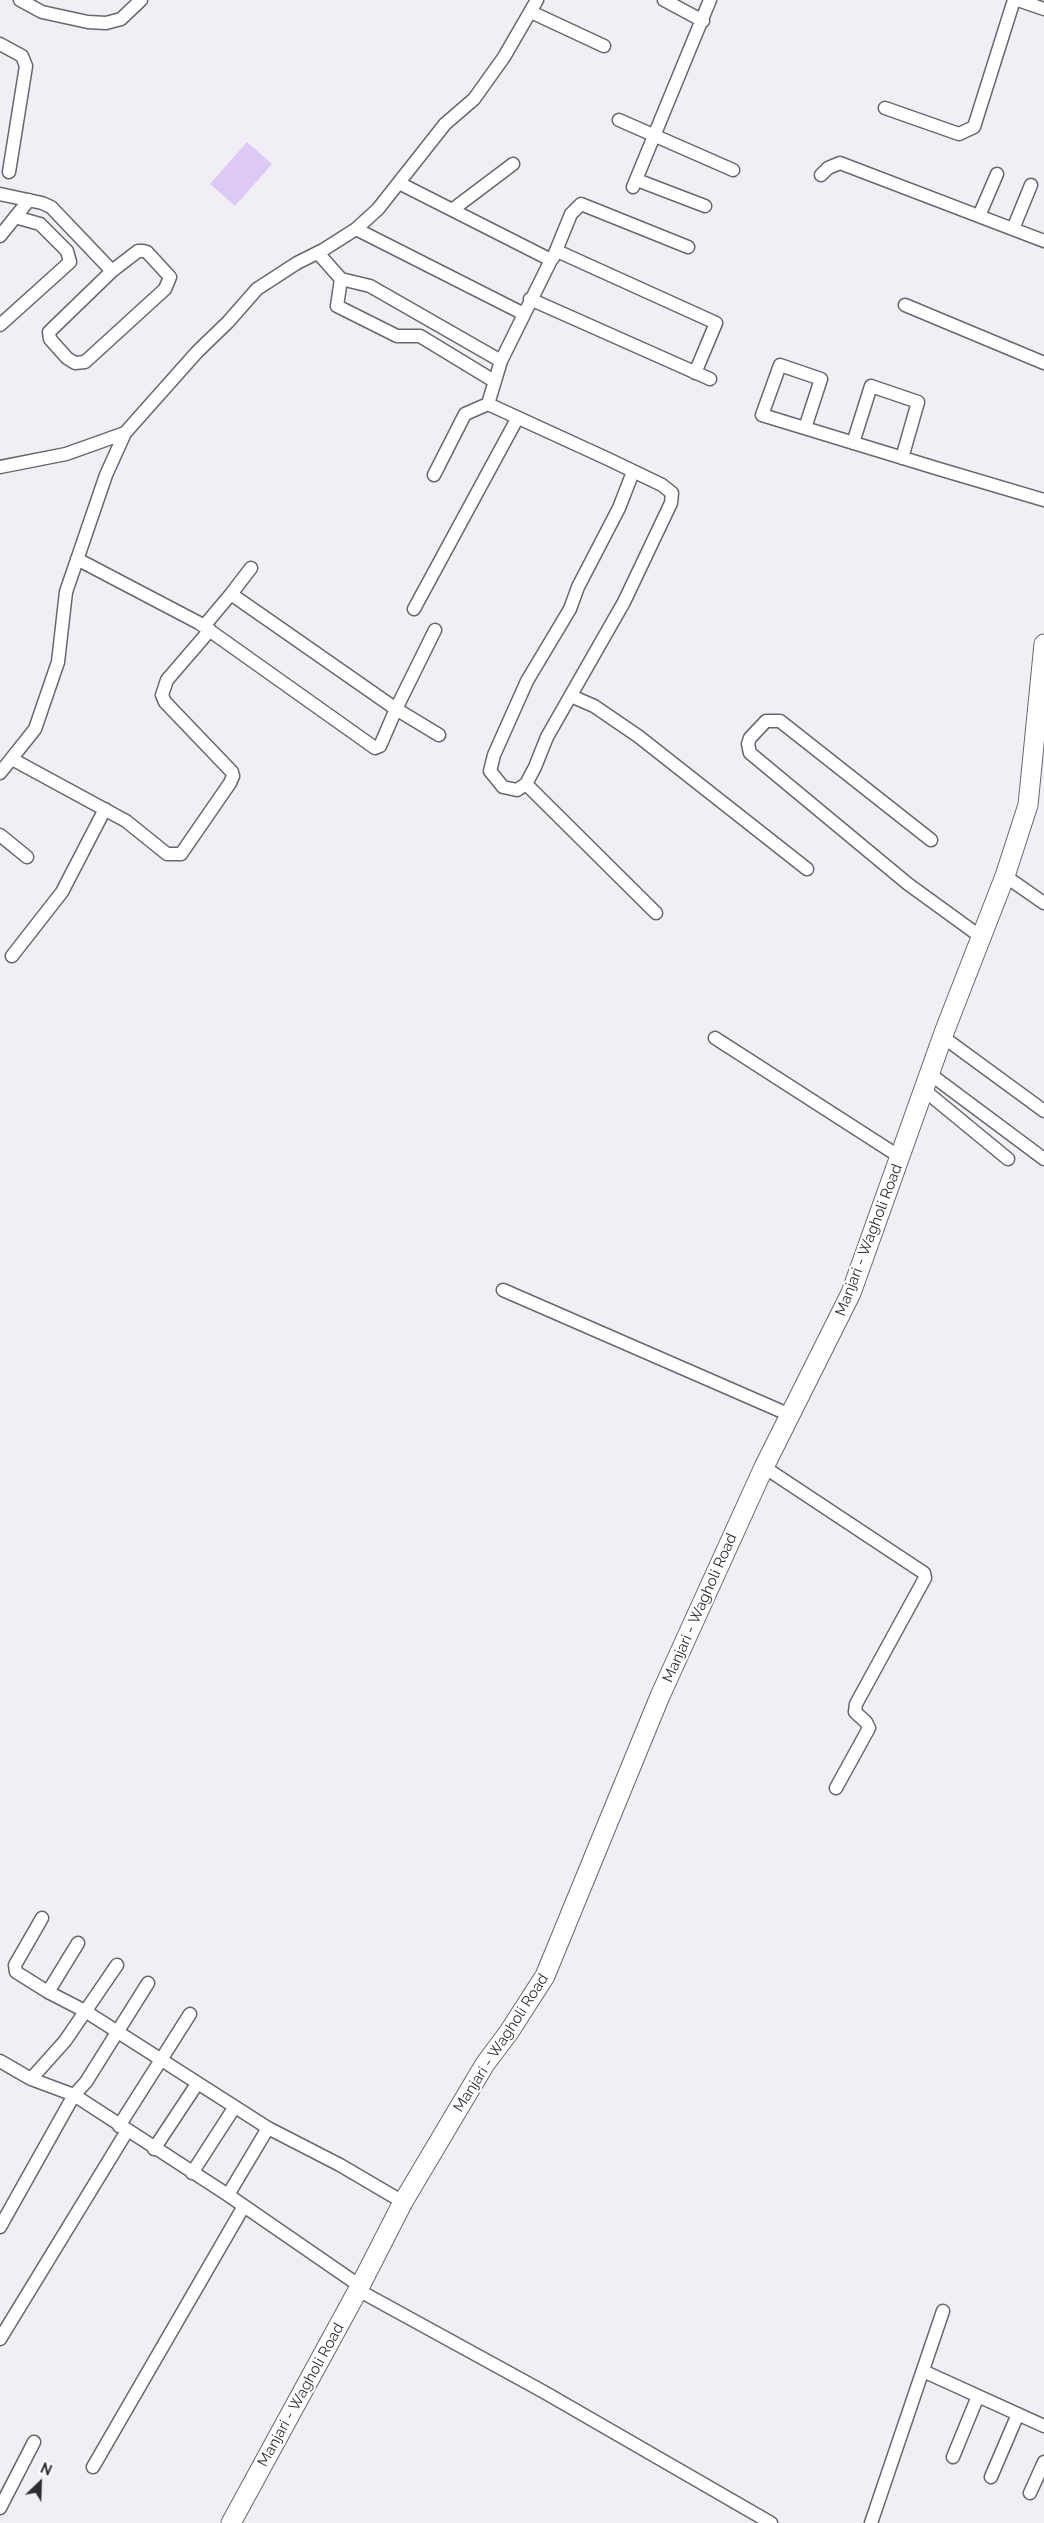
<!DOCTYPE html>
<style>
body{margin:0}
#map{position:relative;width:1044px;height:2523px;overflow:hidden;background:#f1eef5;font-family:Raleway,sans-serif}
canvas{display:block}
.north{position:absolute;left:15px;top:2458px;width:50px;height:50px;-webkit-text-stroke:4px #fff;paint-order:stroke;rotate:24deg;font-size:14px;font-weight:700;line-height:20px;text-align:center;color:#2d2c2f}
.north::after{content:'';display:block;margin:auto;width:18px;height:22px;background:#2d2c2f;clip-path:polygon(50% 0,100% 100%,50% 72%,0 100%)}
</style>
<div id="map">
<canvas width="1044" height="2523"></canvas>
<div class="north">N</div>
</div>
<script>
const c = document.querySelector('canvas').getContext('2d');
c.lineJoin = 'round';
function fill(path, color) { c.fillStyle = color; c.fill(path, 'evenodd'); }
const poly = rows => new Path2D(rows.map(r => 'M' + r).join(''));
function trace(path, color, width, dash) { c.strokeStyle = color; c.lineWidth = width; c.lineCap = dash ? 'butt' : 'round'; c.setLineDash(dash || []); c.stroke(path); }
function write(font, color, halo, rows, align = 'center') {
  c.font = font + ' Raleway,sans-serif'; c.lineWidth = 4.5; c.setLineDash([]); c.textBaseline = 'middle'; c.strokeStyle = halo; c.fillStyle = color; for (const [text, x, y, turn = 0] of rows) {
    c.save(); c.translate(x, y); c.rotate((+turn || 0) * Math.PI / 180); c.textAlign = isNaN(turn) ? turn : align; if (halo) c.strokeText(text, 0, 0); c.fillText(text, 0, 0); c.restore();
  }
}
const green = poly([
 [247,142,272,164,235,206,210,184]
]);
const minor = poly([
 [20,0,42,12,88,22,106,23,121,19,141,0],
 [664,0,703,21],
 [1018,0,1044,9],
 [531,12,604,46],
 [0,44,22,56,26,66,9,172],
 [885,108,959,134,974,127,1014,0],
 [619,120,733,170],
 [821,175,828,168,840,163,1044,241],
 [637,180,705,206],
 [399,183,551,260,501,361,488,404,608,459,662,485,672,493,671,503,624,602,547,737,535,767,526,784,517,790,503,787,490,771,494,755,527,681,570,609,578,587,619,508,633,472],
 [633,187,710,0],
 [0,194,42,203,51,207,112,271,49,332,50,339,67,358,75,363,85,362,165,289,170,277,147,252,143,251,138,251,112,271],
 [452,210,513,164],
 [979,216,997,174],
 [356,229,524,314],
 [1013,229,1031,185],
 [0,236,29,200],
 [557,251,716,323,695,373],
 [318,253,341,279,370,286,501,361],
 [553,258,571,214,581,204,688,247],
 [341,279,337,306,397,336,420,336,494,381],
 [530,299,710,379],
 [905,305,1044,363],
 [0,325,70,262,67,251,40,224,15,217],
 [805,428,821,379,780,365,762,415,939,469,1044,500],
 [853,443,871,386,918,402,902,458],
 [0,467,66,454,125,433],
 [434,475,465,414,488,404],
 [77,559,199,623,375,748,380,746,396,709,439,735],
 [231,594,251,568],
 [414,609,517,419],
 [204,626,231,594,396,709,435,630],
 [571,696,594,706,638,736,807,869],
 [12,759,126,821,167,854,181,854,230,783,233,776,232,772,165,702,162,695,167,680,210,630],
 [0,773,35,729,58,662,66,592,106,475,125,433,197,352,228,322,257,289,297,263,323,250,356,229,378,209,445,124,474,99,504,57,537,0],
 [526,784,656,913],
 [0,835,27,857],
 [931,840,780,721,766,721,750,738,748,744,750,753,908,884,981,937],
 [1005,876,1044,903],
 [12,956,62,892,105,809],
 [943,1037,1044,1111],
 [715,1038,900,1157],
 [930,1074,1044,1159],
 [924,1090,1008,1159],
 [503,1290,790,1415],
 [764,1467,924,1573,925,1578,856,1704,855,1712,866,1722,869,1728,836,1788],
 [42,1918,15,1965,16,1972,48,1992,85,2011,268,2128,340,2165,403,2202],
 [48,1992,78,1943],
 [0,2061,31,2079,74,2095,228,2195,360,2286],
 [31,2079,65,2041,117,1965],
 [119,2126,190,2014],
 [154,2149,197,2084],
 [192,2173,234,2108],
 [228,2195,268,2128],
 [0,2227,74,2095,86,2082,148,1983],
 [358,2290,544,2392,771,2523],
 [0,2339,127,2131],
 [923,2371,1044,2426],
 [953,2457,978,2396],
 [93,2467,244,2206],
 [991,2477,1018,2414],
 [1030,2493,1044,2462],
 [0,2508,34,2442],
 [871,2523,943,2311]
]);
const primary = poly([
 [231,2523,358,2290,403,2202,485,2064,509,2032,545,1976,660,1696,764,1467,851,1293,945,1030,1005,876,1028,805,1044,644]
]);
const streetNames = [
 ["Manjari - Wagholi Road",869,1240,-69],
 ["Manjari - Wagholi Road",700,1608,-66],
 ["Manjari - Wagholi Road",501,2043,-57],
 ["Manjari - Wagholi Road",301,2395,-61]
];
fill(green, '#dccaf5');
trace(minor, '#69666d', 15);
trace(primary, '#69666d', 21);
trace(minor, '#fff', 12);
trace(primary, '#fff', 19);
write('15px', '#2d2c2f', '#fff', streetNames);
</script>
